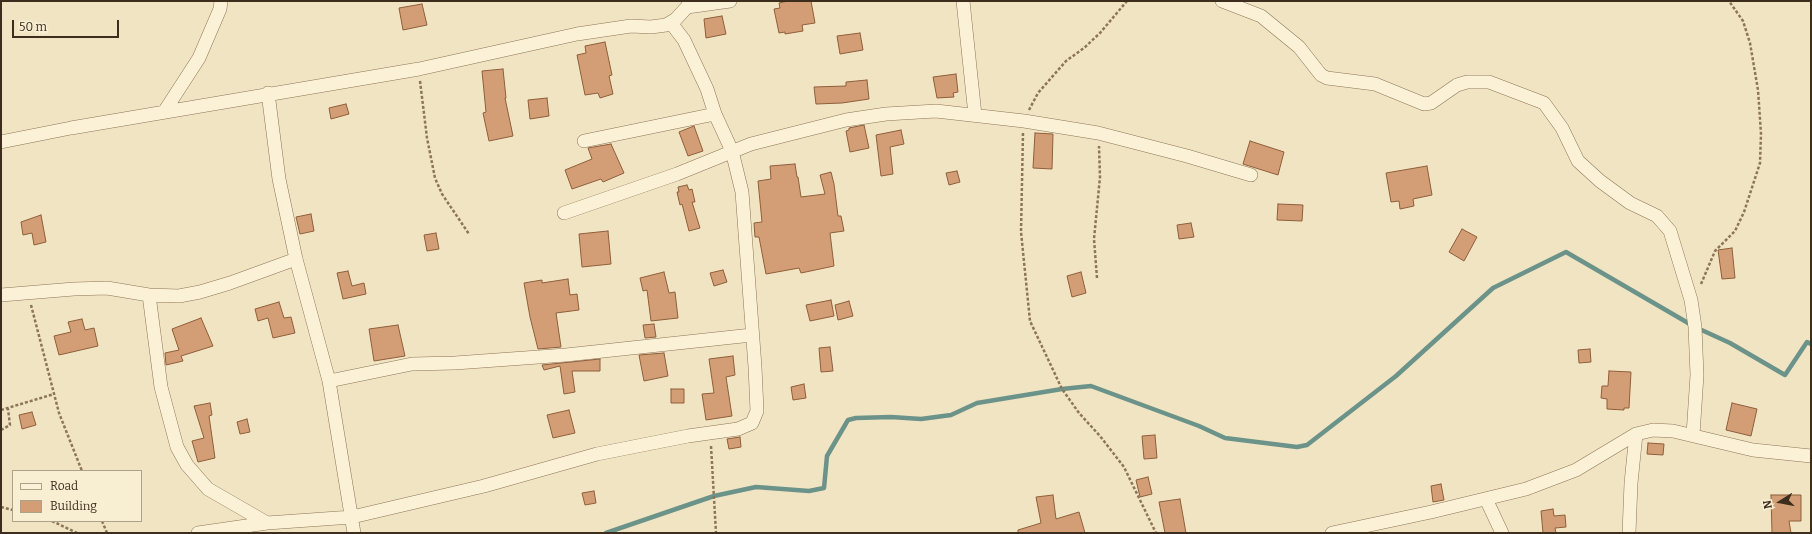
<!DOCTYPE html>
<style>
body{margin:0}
#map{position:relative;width:1812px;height:534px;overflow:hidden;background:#f1e4c2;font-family:Bitter,serif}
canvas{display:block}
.frame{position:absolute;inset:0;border:2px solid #3c2d1d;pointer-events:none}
.legend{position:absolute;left:12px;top:470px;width:130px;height:52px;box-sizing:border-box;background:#f8eed2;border:1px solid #ada18a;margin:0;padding:5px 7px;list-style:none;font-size:12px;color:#3c2d1d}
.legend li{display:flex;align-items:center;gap:8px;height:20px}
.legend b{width:20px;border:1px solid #ada18a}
.north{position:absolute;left:1760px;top:482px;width:40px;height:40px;-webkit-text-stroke:3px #f8eed2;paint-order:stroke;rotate:259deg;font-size:11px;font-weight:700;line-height:16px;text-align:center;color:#3c2d1d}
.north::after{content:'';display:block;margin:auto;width:14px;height:18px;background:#3c2d1d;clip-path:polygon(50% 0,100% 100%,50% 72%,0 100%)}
.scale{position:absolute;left:12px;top:20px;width:107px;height:18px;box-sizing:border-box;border:2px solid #3c2d1d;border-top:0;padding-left:5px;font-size:12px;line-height:14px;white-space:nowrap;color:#3c2d1d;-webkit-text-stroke:3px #f8eed2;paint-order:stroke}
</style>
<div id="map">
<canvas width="1812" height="534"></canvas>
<div class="frame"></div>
<ul class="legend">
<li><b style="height:5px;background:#fbf1d6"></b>Road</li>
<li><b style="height:11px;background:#d39e75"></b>Building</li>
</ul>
<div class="north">N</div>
<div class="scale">50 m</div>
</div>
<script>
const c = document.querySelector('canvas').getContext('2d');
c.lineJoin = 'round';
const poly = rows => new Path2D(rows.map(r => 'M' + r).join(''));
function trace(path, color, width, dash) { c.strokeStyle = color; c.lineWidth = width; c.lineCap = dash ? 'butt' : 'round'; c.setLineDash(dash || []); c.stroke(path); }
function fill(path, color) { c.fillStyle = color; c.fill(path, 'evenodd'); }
const stream = poly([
 [606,533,714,496,756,487,809,491,824,488,827,456,848,420,856,418,891,417,921,419,951,415,977,403,1062,389,1091,386,1199,426,1225,438,1297,447,1307,445,1396,376,1493,288,1566,252,1695,327,1730,343,1785,375,1807,342,1811,344]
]);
const building = poly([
 [788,1,811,1,815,23,802,25,803,31,785,34,785,32,779,33,774,9,780,8,779,3,788,1],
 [422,4,427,25,403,30,399,8,422,4],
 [722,16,726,34,706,38,704,19,722,16],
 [860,33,863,50,840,54,837,36,860,33],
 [605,42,612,75,609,76,613,94,600,98,598,93,585,95,577,55,586,53,585,46,605,42],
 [503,69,506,98,505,98,513,136,489,141,483,113,486,112,482,71,503,69],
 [956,74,958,92,953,93,954,97,937,98,933,77,956,74],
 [867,80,869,99,842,103,816,104,814,87,846,86,846,82,867,80],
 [547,98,549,116,530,119,528,100,547,98],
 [346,104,349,114,331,119,329,108,346,104],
 [864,125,869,148,850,152,846,131,849,130,849,128,864,125],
 [694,126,703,151,688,156,679,132,694,126],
 [901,130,904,144,890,147,893,174,881,176,876,135,901,130],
 [1035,133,1053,134,1052,169,1033,168,1035,133],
 [1250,141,1284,152,1278,175,1243,164,1250,141],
 [611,144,624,173,603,182,601,179,572,189,565,170,592,159,588,148,611,144],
 [795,164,797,177,798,177,801,197,825,194,820,175,831,172,834,184,838,216,841,216,844,231,830,233,834,266,801,273,799,268,766,274,759,237,755,237,754,223,762,222,758,181,771,179,770,166,795,164],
 [1427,166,1432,195,1413,199,1414,206,1400,209,1399,201,1391,202,1386,173,1427,166],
 [957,171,960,182,949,185,946,173,957,171],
 [687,185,689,190,692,189,695,202,692,202,700,228,689,231,682,204,680,205,677,192,679,192,678,187,687,185],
 [1278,204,1303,205,1302,221,1277,220,1278,204],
 [311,214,314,231,300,234,296,217,311,214],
 [41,215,46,242,34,245,32,233,23,235,21,222,41,215],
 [1191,223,1194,237,1179,239,1177,225,1191,223],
 [1462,229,1477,237,1464,261,1449,252,1462,229],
 [608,231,611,264,582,267,579,234,608,231],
 [436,233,439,249,427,251,424,235,436,233],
 [1732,248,1735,278,1722,279,1718,250,1732,248],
 [723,270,727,282,714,286,710,273,723,270],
 [348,271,352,286,364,283,366,294,343,299,337,273,348,271],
 [664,272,669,293,675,292,678,318,651,321,647,290,643,291,640,278,664,272],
 [1081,272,1086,293,1072,297,1067,276,1081,272],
 [568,279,570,295,577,294,579,310,556,313,561,347,538,349,530,317,524,283,542,280,542,283,568,279],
 [831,300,834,316,810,321,806,305,831,300],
 [849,301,853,316,838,320,835,305,849,301],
 [279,302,284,318,291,317,295,333,273,338,268,318,258,321,255,309,279,302],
 [201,318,213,346,181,356,183,361,166,365,165,353,179,350,172,329,201,318],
 [82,319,85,330,94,328,98,346,59,355,54,336,71,332,68,322,82,319],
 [654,324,656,337,645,338,643,325,654,324],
 [398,325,405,356,374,361,369,329,398,325],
 [830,347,833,371,821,372,819,348,830,347],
 [1590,349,1591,362,1579,363,1578,350,1590,349],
 [664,353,668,376,644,381,639,355,664,353],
 [733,356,735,375,726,377,732,416,706,420,702,394,714,393,709,359,733,356],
 [600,359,600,371,572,371,575,392,564,394,560,366,544,370,542,365,600,359],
 [1609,371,1631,372,1629,408,1624,408,1624,410,1607,409,1607,399,1601,398,1602,386,1608,386,1609,371],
 [804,384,806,398,793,400,791,387,804,384],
 [671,389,684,389,684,403,671,403,671,389],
 [210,403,212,415,209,416,215,458,198,462,192,441,204,438,194,406,210,403],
 [1732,403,1757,409,1751,436,1726,430,1732,403],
 [569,410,575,433,553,438,547,415,569,410],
 [32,412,36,425,22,429,19,415,32,412],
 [247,419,250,432,240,434,237,422,247,419],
 [1155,435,1157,458,1144,459,1142,436,1155,435],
 [740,437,741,447,729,449,727,439,740,437],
 [1648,443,1664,444,1663,455,1647,454,1648,443],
 [1148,477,1152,494,1140,497,1136,480,1148,477],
 [1441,484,1444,500,1433,502,1431,486,1441,484],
 [594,491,596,503,585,505,582,493,594,491],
 [1053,495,1056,519,1079,512,1085,533,1018,533,1018,530,1041,523,1036,497,1053,495],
 [1771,495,1801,495,1801,521,1789,521,1791,533,1772,533,1771,495],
 [1180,499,1186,533,1165,533,1159,502,1180,499],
 [1553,509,1554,516,1565,515,1566,527,1555,528,1556,533,1543,533,1541,511,1553,509]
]);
const path = poly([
 [420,81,427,138,435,178,442,194,469,234],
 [1029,110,1038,93,1066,61,1084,48,1100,33,1127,1],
 [1023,133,1021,232,1030,321,1062,389,1079,413,1100,436,1124,467,1156,533],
 [1097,278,1094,239,1100,177,1099,146],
 [1701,284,1715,251,1735,231,1744,212,1760,163,1761,134,1758,90,1750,43,1743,21,1729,1],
 [31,305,59,413,82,471],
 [1,410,54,394],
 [1,430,10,425,8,409],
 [711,446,716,533],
 [1,507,13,510],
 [52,521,77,533],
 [102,521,107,533]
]);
const street = poly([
 [963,1,975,115],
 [1222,1,1261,16,1299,47,1321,75,1327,78,1375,84,1424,104,1431,103,1457,85,1467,82,1489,82,1544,103,1562,128,1578,161,1600,181,1630,203,1657,216,1670,231,1691,300,1695,327,1697,375,1693,435],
 [687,7,730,1],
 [268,93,279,179,296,259,329,381,354,533],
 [164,112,199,58,220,9,221,1],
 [584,141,715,114],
 [1,142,71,128,419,69,577,34,631,26,651,27,666,25,676,19,687,7,690,1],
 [564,213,677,174,751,144,846,120,886,114,936,111,1024,121,1098,133,1187,156,1251,175],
 [1,295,74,289,107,288,149,295,179,296,200,292,230,283,296,259],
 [149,295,161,387,177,447,187,465,208,489,267,523],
 [329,381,412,364,455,363,566,355,752,335],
 [1486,499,1502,533],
 [198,533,267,523,352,517,484,486,597,454,688,436,738,429,752,423,757,411,755,367,742,192,732,151,715,114,707,89,684,40,671,23],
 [1332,533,1431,512,1526,489,1576,470,1636,434,1653,430,1673,431,1753,450,1811,456],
 [1629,533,1631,483,1636,434]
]);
trace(stream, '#6b938a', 4.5);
fill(building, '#d39e75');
trace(building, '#8e5e3b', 1);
trace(street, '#8d7558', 14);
trace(path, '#8d7558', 2.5, [3, 2]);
trace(street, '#fbf1d6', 13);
</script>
